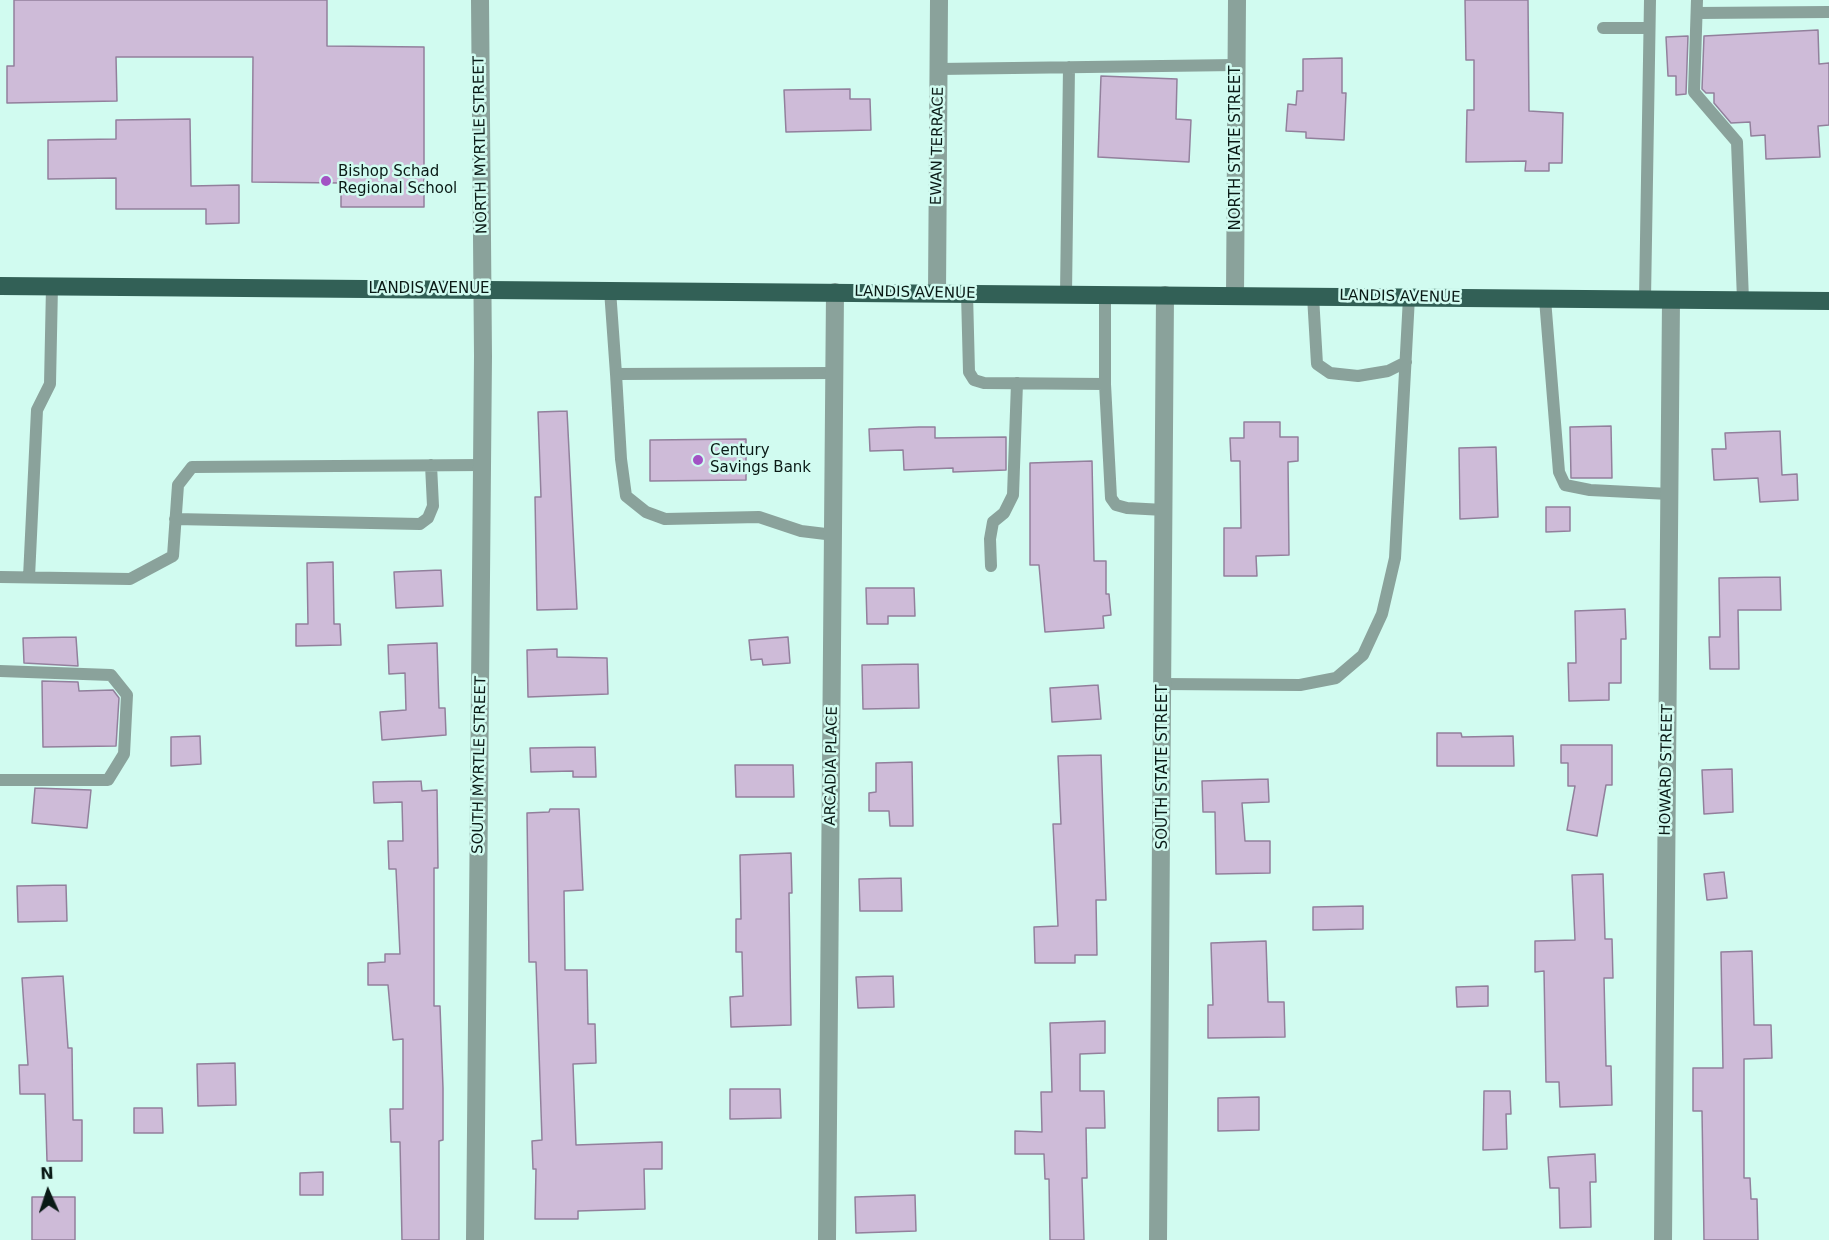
<!DOCTYPE html>
<style>
body{margin:0}
#map{position:relative;width:1829px;height:1240px;overflow:hidden;background:#d1fbf0;font-family:"DejaVu Sans",sans-serif}
canvas{display:block}
.north{position:absolute;left:18px;top:1162px;width:60px;height:60px;-webkit-text-stroke:4px #d1fbf0;paint-order:stroke;rotate:357deg;font-size:16px;font-weight:700;line-height:24px;text-align:center;color:#0a1a16}
.north::after{content:'';display:block;margin:auto;width:21px;height:27px;background:#0a1a16;clip-path:polygon(50% 0,100% 100%,50% 72%,0 100%)}
</style>
<div id="map">
<canvas width="1829" height="1240"></canvas>
<div class="north">N</div>
</div>
<script>
const c = document.querySelector('canvas').getContext('2d');
c.lineJoin = 'round';
function fill(path, color) { c.fillStyle = color; c.fill(path, 'evenodd'); }
const poly = rows => new Path2D(rows.map(r => 'M' + r).join(''));
function trace(path, color, width, dash) { c.strokeStyle = color; c.lineWidth = width; c.lineCap = dash ? 'butt' : 'round'; c.setLineDash(dash || []); c.stroke(path); }
function write(font, color, halo, rows, align = 'center') {
  c.font = font + ' "DejaVu Sans",sans-serif'; c.lineWidth = 5; c.setLineDash([]); c.textBaseline = 'middle'; c.strokeStyle = halo; c.fillStyle = color; for (const [text, x, y, turn = 0] of rows) {
    c.save(); c.translate(x, y); c.rotate((+turn || 0) * Math.PI / 180); c.textAlign = isNaN(turn) ? turn : align; if (halo) c.strokeText(text, 0, 0); c.fillText(text, 0, 0); c.restore();
  }
}
const building = poly([
 [14,0,327,0,327,46,424,47,424,207,341,207,341,183,252,182,253,57,116,57,117,101,7,103,7,66,14,66,14,0],
 [1465,0,1528,0,1529,111,1563,113,1562,163,1549,163,1549,171,1525,171,1526,161,1466,162,1467,110,1474,110,1474,60,1466,60,1465,0],
 [1818,30,1819,64,1829,63,1829,125,1818,126,1820,157,1766,159,1765,135,1751,136,1750,122,1731,123,1714,103,1714,93,1706,93,1702,89,1704,36,1818,30],
 [1688,36,1686,94,1676,95,1676,76,1668,76,1666,37,1688,36],
 [1342,58,1342,93,1346,93,1344,140,1306,138,1306,132,1286,131,1288,104,1296,105,1297,91,1303,91,1303,59,1342,58],
 [1101,76,1177,79,1176,119,1191,120,1189,162,1098,157,1101,76],
 [850,89,850,99,870,99,871,130,786,132,784,90,850,89],
 [190,119,191,186,239,185,239,223,206,224,206,209,116,209,116,178,48,179,48,140,116,139,116,120,190,119],
 [567,411,577,609,537,610,535,497,541,497,538,412,567,411],
 [1244,422,1280,422,1280,437,1298,437,1298,461,1288,462,1289,555,1256,556,1257,576,1224,576,1224,528,1241,528,1240,461,1231,461,1230,438,1244,438,1244,422],
 [1611,426,1612,478,1571,478,1570,427,1611,426],
 [919,427,935,427,935,438,1006,437,1006,470,953,472,953,468,904,470,903,450,870,451,869,429,919,427],
 [1780,431,1782,475,1797,474,1798,500,1760,502,1758,478,1714,480,1712,449,1726,449,1725,433,1780,431],
 [746,439,746,480,650,481,650,440,746,439],
 [1496,447,1498,517,1460,519,1459,448,1496,447],
 [1092,461,1094,561,1106,561,1106,594,1109,594,1111,615,1103,616,1104,628,1045,632,1039,565,1030,565,1030,463,1092,461],
 [1546,507,1570,507,1570,531,1546,532,1546,507],
 [333,562,334,624,340,624,341,645,296,646,296,624,308,624,307,563,333,562],
 [441,570,443,606,396,608,394,572,441,570],
 [1780,577,1781,610,1738,610,1739,669,1710,669,1709,637,1720,637,1719,578,1780,577],
 [866,588,914,588,915,616,888,616,888,624,867,624,866,588],
 [1625,609,1626,639,1621,639,1621,683,1609,683,1609,700,1569,701,1568,663,1576,663,1575,611,1625,609],
 [76,637,78,666,24,663,23,638,76,637],
 [788,637,790,663,763,665,762,659,751,660,749,640,788,637],
 [437,643,439,708,445,708,446,735,382,740,380,712,406,710,405,673,389,674,388,645,437,643],
 [557,649,557,657,607,658,608,694,528,697,527,650,557,649],
 [918,664,919,708,863,709,862,665,918,664],
 [42,681,78,682,79,691,113,690,119,698,116,746,43,747,42,681],
 [1098,685,1101,719,1052,722,1050,688,1098,685],
 [1437,733,1461,733,1462,737,1513,736,1514,766,1437,766,1437,733],
 [200,736,201,764,171,766,171,737,200,736],
 [1561,745,1612,745,1612,785,1606,785,1597,836,1567,830,1575,786,1568,786,1568,763,1561,763,1561,745],
 [595,747,596,777,573,777,573,771,531,772,530,748,595,747],
 [1101,755,1106,900,1096,900,1097,955,1075,955,1075,963,1035,963,1034,927,1058,926,1053,824,1061,824,1058,756,1101,755],
 [912,762,913,826,890,826,889,811,869,811,869,793,876,792,876,763,912,762],
 [735,765,793,765,794,797,736,797,735,765],
 [1732,769,1733,812,1704,814,1702,770,1732,769],
 [1268,779,1269,802,1242,803,1245,841,1270,841,1270,873,1216,874,1215,812,1203,812,1202,781,1268,779],
 [421,781,422,791,437,790,438,868,434,868,434,1006,440,1006,443,1088,443,1140,439,1141,439,1240,402,1240,400,1142,391,1142,390,1109,403,1109,403,1039,393,1040,388,985,368,985,368,963,385,962,385,954,400,954,396,869,389,869,388,841,403,841,402,802,374,803,373,782,421,781],
 [35,788,91,790,87,828,32,823,35,788],
 [550,809,579,809,583,890,564,891,565,970,587,970,588,1024,595,1024,596,1063,573,1064,576,1145,662,1142,662,1169,644,1169,645,1209,578,1211,578,1219,535,1219,536,1169,533,1169,532,1141,542,1140,536,962,529,962,527,813,549,812,550,809],
 [791,853,792,893,789,893,791,1025,731,1027,730,997,743,996,742,952,736,952,736,919,741,919,740,855,791,853],
 [1724,872,1727,898,1707,900,1704,874,1724,872],
 [1603,874,1605,939,1612,939,1613,978,1604,978,1606,1066,1611,1066,1612,1105,1560,1107,1559,1082,1546,1082,1544,971,1535,972,1535,941,1575,940,1572,875,1603,874],
 [901,878,902,911,860,911,859,879,901,878],
 [66,885,67,921,18,922,17,886,66,885],
 [1363,906,1363,929,1313,930,1313,907,1363,906],
 [1266,941,1268,1002,1284,1002,1285,1037,1208,1038,1208,1005,1213,1005,1211,943,1266,941],
 [1752,951,1754,1025,1771,1025,1772,1058,1744,1059,1744,1178,1750,1178,1751,1199,1757,1199,1758,1240,1704,1240,1702,1111,1693,1111,1693,1068,1723,1068,1721,952,1752,951],
 [63,976,68,1048,72,1048,73,1120,82,1120,82,1161,47,1161,45,1094,20,1094,19,1065,28,1065,22,978,63,976],
 [893,976,894,1007,858,1008,856,977,893,976],
 [1488,986,1488,1006,1457,1007,1456,987,1488,986],
 [1105,1021,1105,1053,1080,1054,1080,1091,1104,1091,1105,1128,1086,1128,1087,1178,1082,1178,1084,1240,1050,1240,1049,1179,1045,1179,1044,1154,1015,1154,1015,1131,1042,1132,1041,1092,1052,1092,1050,1023,1105,1021],
 [235,1063,236,1105,198,1106,197,1064,235,1063],
 [730,1089,780,1089,781,1118,730,1119,730,1089],
 [1484,1091,1510,1091,1511,1114,1506,1114,1507,1149,1483,1150,1484,1091],
 [1259,1097,1259,1130,1218,1131,1218,1098,1259,1097],
 [134,1108,162,1108,163,1133,134,1133,134,1108],
 [1595,1154,1596,1182,1590,1182,1591,1227,1560,1228,1559,1188,1550,1188,1548,1157,1595,1154],
 [323,1172,323,1195,300,1195,300,1173,323,1172],
 [915,1195,916,1231,856,1233,855,1197,915,1195],
 [32,1197,75,1197,75,1240,32,1240,32,1197]
]);
const lane = poly([
 [1697,0,1694,92,1737,142,1743,300],
 [1697,13,1829,12],
 [1603,28,1649,28],
 [939,69,1236,65],
 [610,290,616,374,834,373],
 [967,293,969,372,974,380,984,383,1105,384,1105,294],
 [1066,294,1069,67],
 [1313,296,1317,364,1330,373,1358,376,1388,371,1406,362],
 [1545,299,1559,472,1565,485,1590,490,1669,494],
 [1645,299,1650,0],
 [616,374,621,459,626,496,646,512,665,519,759,517,801,531,834,535],
 [1105,384,1111,498,1116,505,1127,508,1164,510],
 [175,519,420,524,428,518,433,506,431,465],
 [991,566,990,539,993,522,1004,513,1013,495,1017,383],
 [0,577,130,579,173,556,178,485,192,467,482,465],
 [29,577,37,410,50,384,52,286],
 [0,671,111,675,127,695,124,754,108,780,0,780],
 [1163,684,1300,685,1336,678,1363,655,1382,614,1395,558,1409,297]
]);
const street = poly([
 [937,293,939,0],
 [1235,296,1237,0],
 [475,1240,483,356,480,0],
 [827,1240,835,292],
 [1158,1240,1165,295],
 [1663,1240,1671,300]
]);
const primary = poly([
 [0,286,1829,301]
]);
const markers = [
 [326,181,6,"#a253c4"],
 [698,460,6,"#a253c4"]
];
const streetNames = [
 ["NORTH MYRTLE STREET",481,145,-91],
 ["EWAN TERRACE",938,146,-89],
 ["NORTH STATE STREET",1236,148,-90],
 ["LANDIS AVENUE",429,289],
 ["LANDIS AVENUE",915,293,1],
 ["LANDIS AVENUE",1400,297,1],
 ["SOUTH MYRTLE STREET",480,765,-89],
 ["ARCADIA PLACE",832,766,-89],
 ["SOUTH STATE STREET",1163,767,-90],
 ["HOWARD STREET",1667,770,-89]
];
const poiNames = [
 ["Bishop Schad",338,172],
 ["Regional School",338,189],
 ["Century",710,451],
 ["Savings Bank",710,468]
];
fill(building, '#cebbd8');
trace(building, '#92809c', 1.5);
trace(lane, '#8aa29b', 12);
trace(street, '#8aa29b', 18);
trace(primary, '#326056', 18);
for (const [x, y, r, color] of markers) { const dot = new Path2D(); dot.arc(x, y, r, 0, 2 * Math.PI); c.fillStyle = color; c.fill(dot); trace(dot, '#d1fbf0', 2); }
write('15px', '#0a1a16', '#d1fbf0', streetNames);
write('15px', '#0a1a16', '#d1fbf0', poiNames, 'left');
</script>
